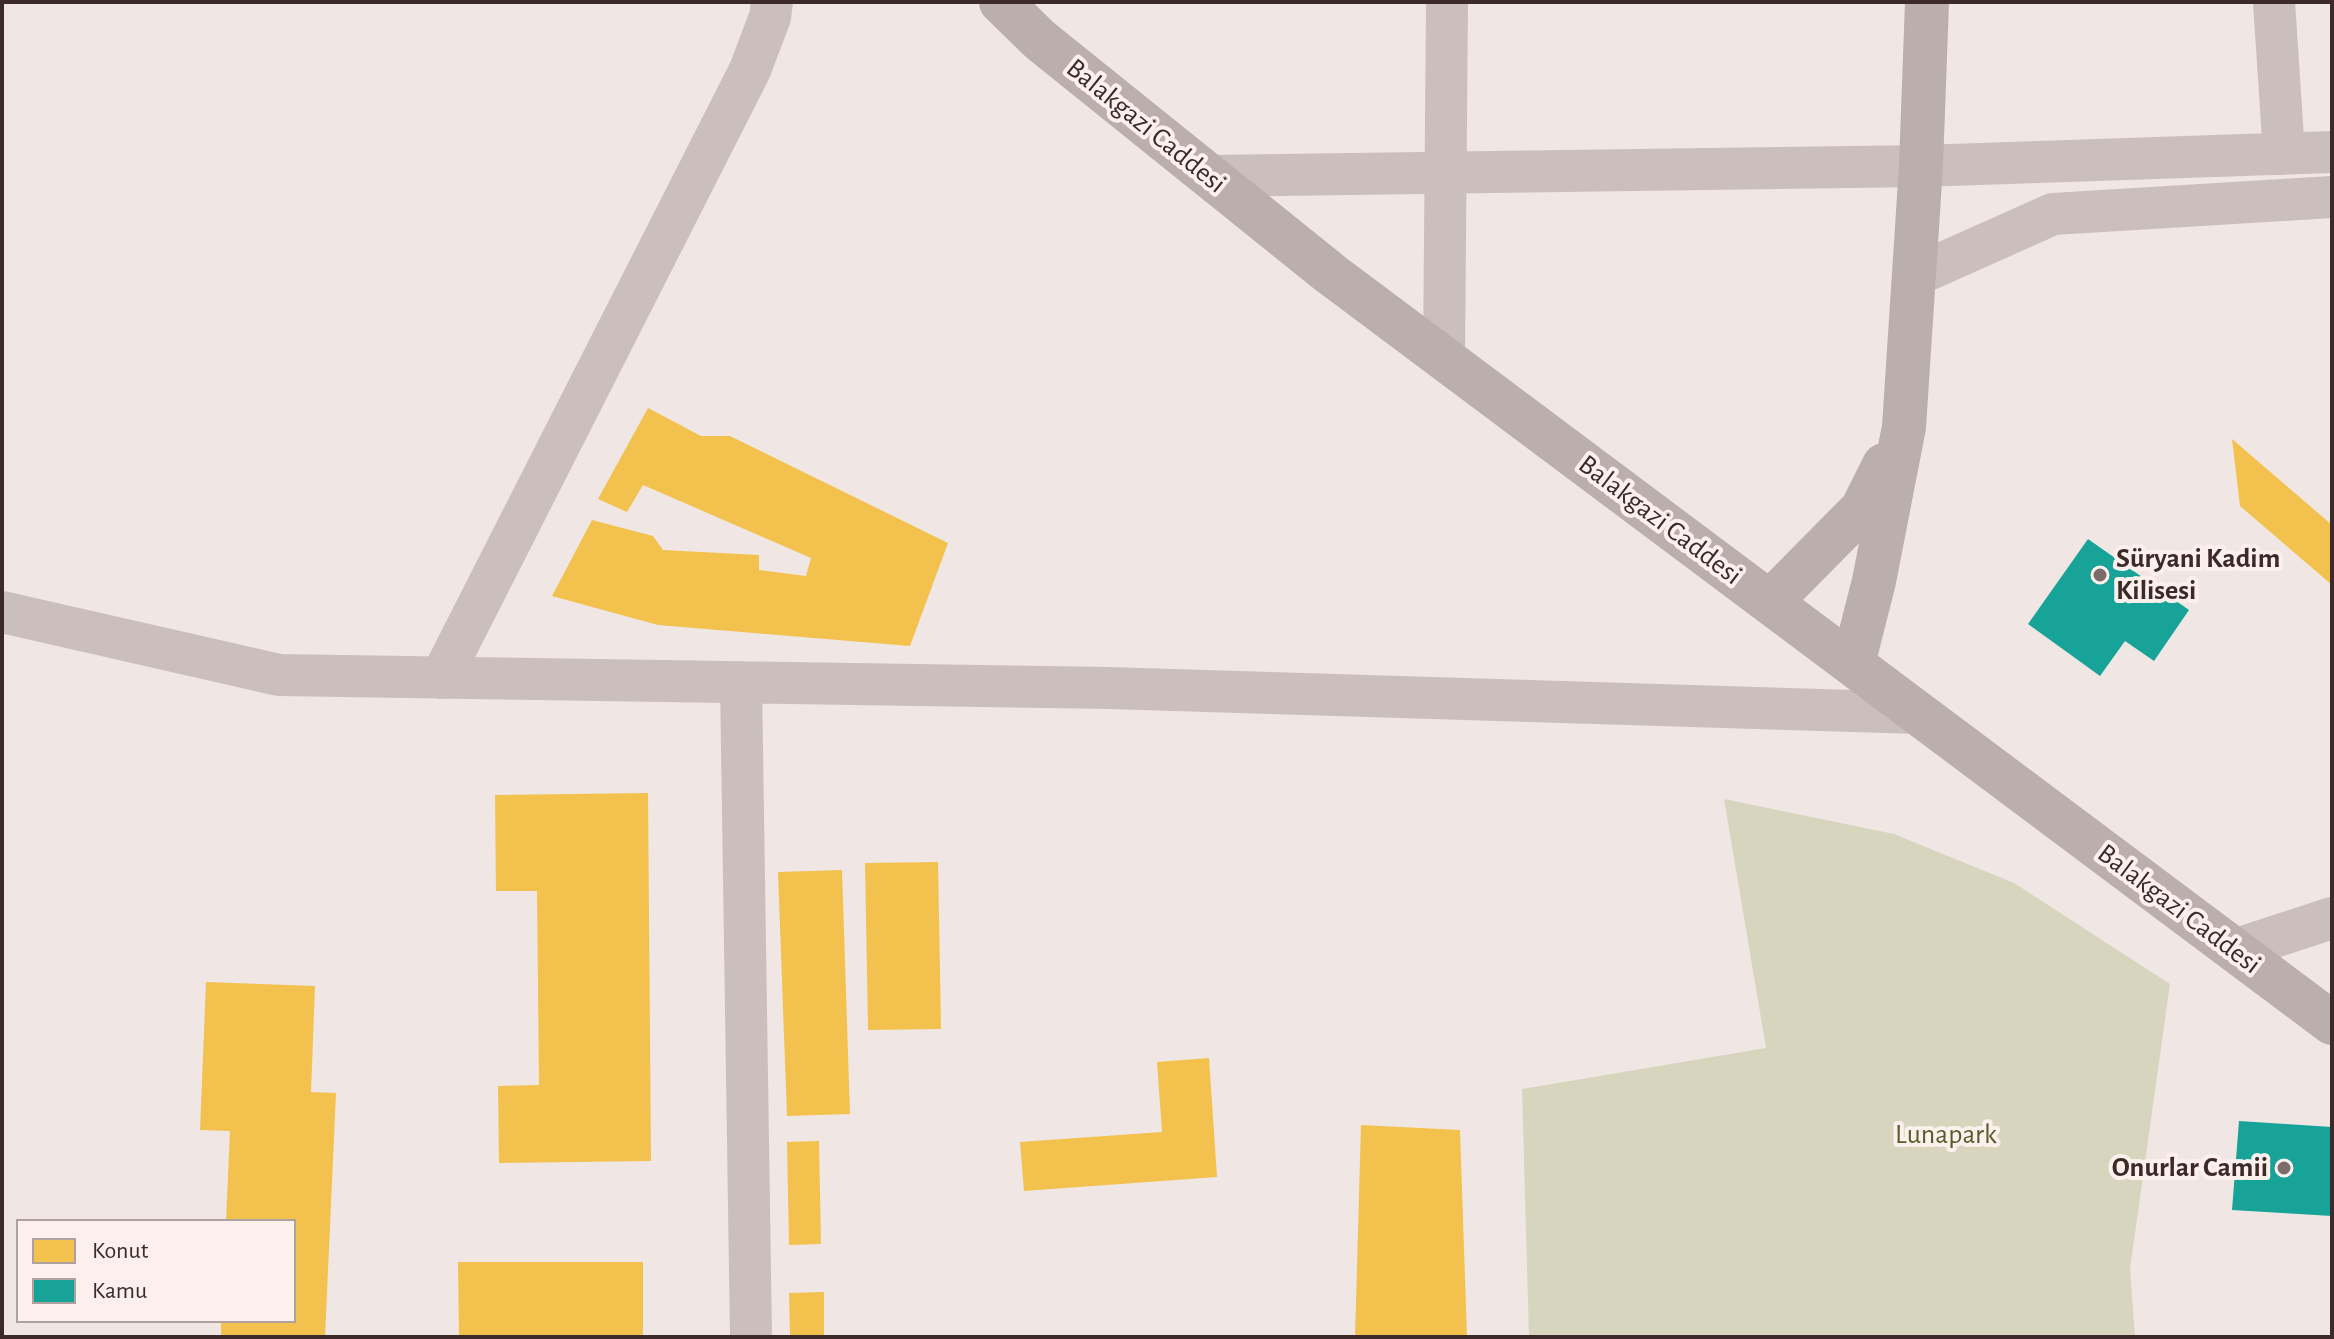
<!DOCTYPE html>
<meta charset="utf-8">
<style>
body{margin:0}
#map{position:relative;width:2334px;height:1339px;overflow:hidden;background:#f0e7e4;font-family:"Alegreya Sans",sans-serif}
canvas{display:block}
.frame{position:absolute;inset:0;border:4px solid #3c2a29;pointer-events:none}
.legend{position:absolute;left:16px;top:1219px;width:280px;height:104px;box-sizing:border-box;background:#fcf0ec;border:2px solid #afa19e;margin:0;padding:10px 14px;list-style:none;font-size:24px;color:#3c2a29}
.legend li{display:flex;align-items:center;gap:16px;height:40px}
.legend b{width:40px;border:2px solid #afa19e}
</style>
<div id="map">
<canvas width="2334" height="1339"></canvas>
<div class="frame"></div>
<ul class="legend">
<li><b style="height:22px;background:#f2c14e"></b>Konut</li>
<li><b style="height:22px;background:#17a398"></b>Kamu</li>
</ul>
</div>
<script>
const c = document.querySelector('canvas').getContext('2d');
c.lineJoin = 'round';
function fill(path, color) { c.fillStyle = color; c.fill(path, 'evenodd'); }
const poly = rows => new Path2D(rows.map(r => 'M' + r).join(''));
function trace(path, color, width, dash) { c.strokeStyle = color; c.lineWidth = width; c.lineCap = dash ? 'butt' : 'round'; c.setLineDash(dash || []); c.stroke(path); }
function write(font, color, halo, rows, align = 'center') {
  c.font = font + ' "Alegreya Sans",sans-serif'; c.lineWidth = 8; c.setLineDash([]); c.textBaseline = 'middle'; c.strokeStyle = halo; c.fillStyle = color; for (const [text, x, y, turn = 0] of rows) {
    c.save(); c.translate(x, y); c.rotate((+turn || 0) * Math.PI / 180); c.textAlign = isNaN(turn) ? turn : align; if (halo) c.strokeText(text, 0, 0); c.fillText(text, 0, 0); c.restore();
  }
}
const green = poly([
 [1724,799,1894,834,2014,883,2170,984,2130,1269,2135,1337,1529,1337,1522,1089,1766,1048]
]);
const homes = poly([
 [648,408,701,436,730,436,948,543,910,646,658,625,552,596,592,520,653,536,663,550,759,555,759,570,806,576,811,558,643,485,627,512,598,499],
 [2232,439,2332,525,2332,585,2240,506],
 [648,793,651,1161,499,1163,498,1086,539,1085,537,891,496,891,495,795],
 [938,862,941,1029,868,1030,865,863],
 [842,870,850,1114,787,1116,778,872],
 [206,982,315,986,311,1092,336,1093,325,1337,221,1337,221,1321,294,1321,294,1221,226,1221,230,1131,200,1130],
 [1209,1058,1217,1177,1024,1191,1020,1142,1162,1132,1157,1062],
 [1361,1125,1460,1130,1467,1337,1355,1337],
 [819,1141,821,1244,789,1245,787,1142],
 [458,1262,643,1262,643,1337,459,1337],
 [824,1292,824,1337,790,1337,789,1293]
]);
const public = poly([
 [2088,539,2189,610,2154,661,2125,641,2100,676,2028,624],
 [2239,1121,2332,1127,2332,1216,2232,1210]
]);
const street = poly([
 [2274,2,2284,154],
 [1208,176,1921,166,2332,152],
 [1914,276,2053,214,2332,197],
 [1444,358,1447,2],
 [2,612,279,675,1109,688,1918,713],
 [441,678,750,70,770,17,772,2],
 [741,682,751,1337],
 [2234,950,2332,918]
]);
const secondary = poly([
 [1001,2,1040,40,1331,274,2332,1023],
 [1770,602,1862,509,1884,465],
 [1853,664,1874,581,1904,427,1921,166,1927,2]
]);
const markers = [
 [2100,575,8,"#7b6c6a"],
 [2284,1168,8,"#7b6c6a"]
];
const streetNames = [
 ["Balakgazi Caddesi",1146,126,39],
 ["Balakgazi Caddesi",1660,520,37],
 ["Balakgazi Caddesi",2179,909,37]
];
const poiNames = [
 ["Süryani Kadim",2116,559],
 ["Kilisesi",2116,591],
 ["Onurlar Camii",2268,1168,"right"]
];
const parkNames = [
 ["Lunapark",1946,1135]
];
fill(green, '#d7d5bd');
fill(homes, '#f2c14e');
fill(public, '#17a398');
trace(street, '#cabfbc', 42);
trace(secondary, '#baafad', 44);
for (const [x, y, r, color] of markers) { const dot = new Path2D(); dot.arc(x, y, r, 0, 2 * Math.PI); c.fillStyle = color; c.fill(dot); trace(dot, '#fcf0ec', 3); }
write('28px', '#3c2a29', '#fcf0ec', streetNames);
write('bold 28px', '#3c2a29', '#fcf0ec', poiNames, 'left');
write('28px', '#575d2a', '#fcf0ec', parkNames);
</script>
